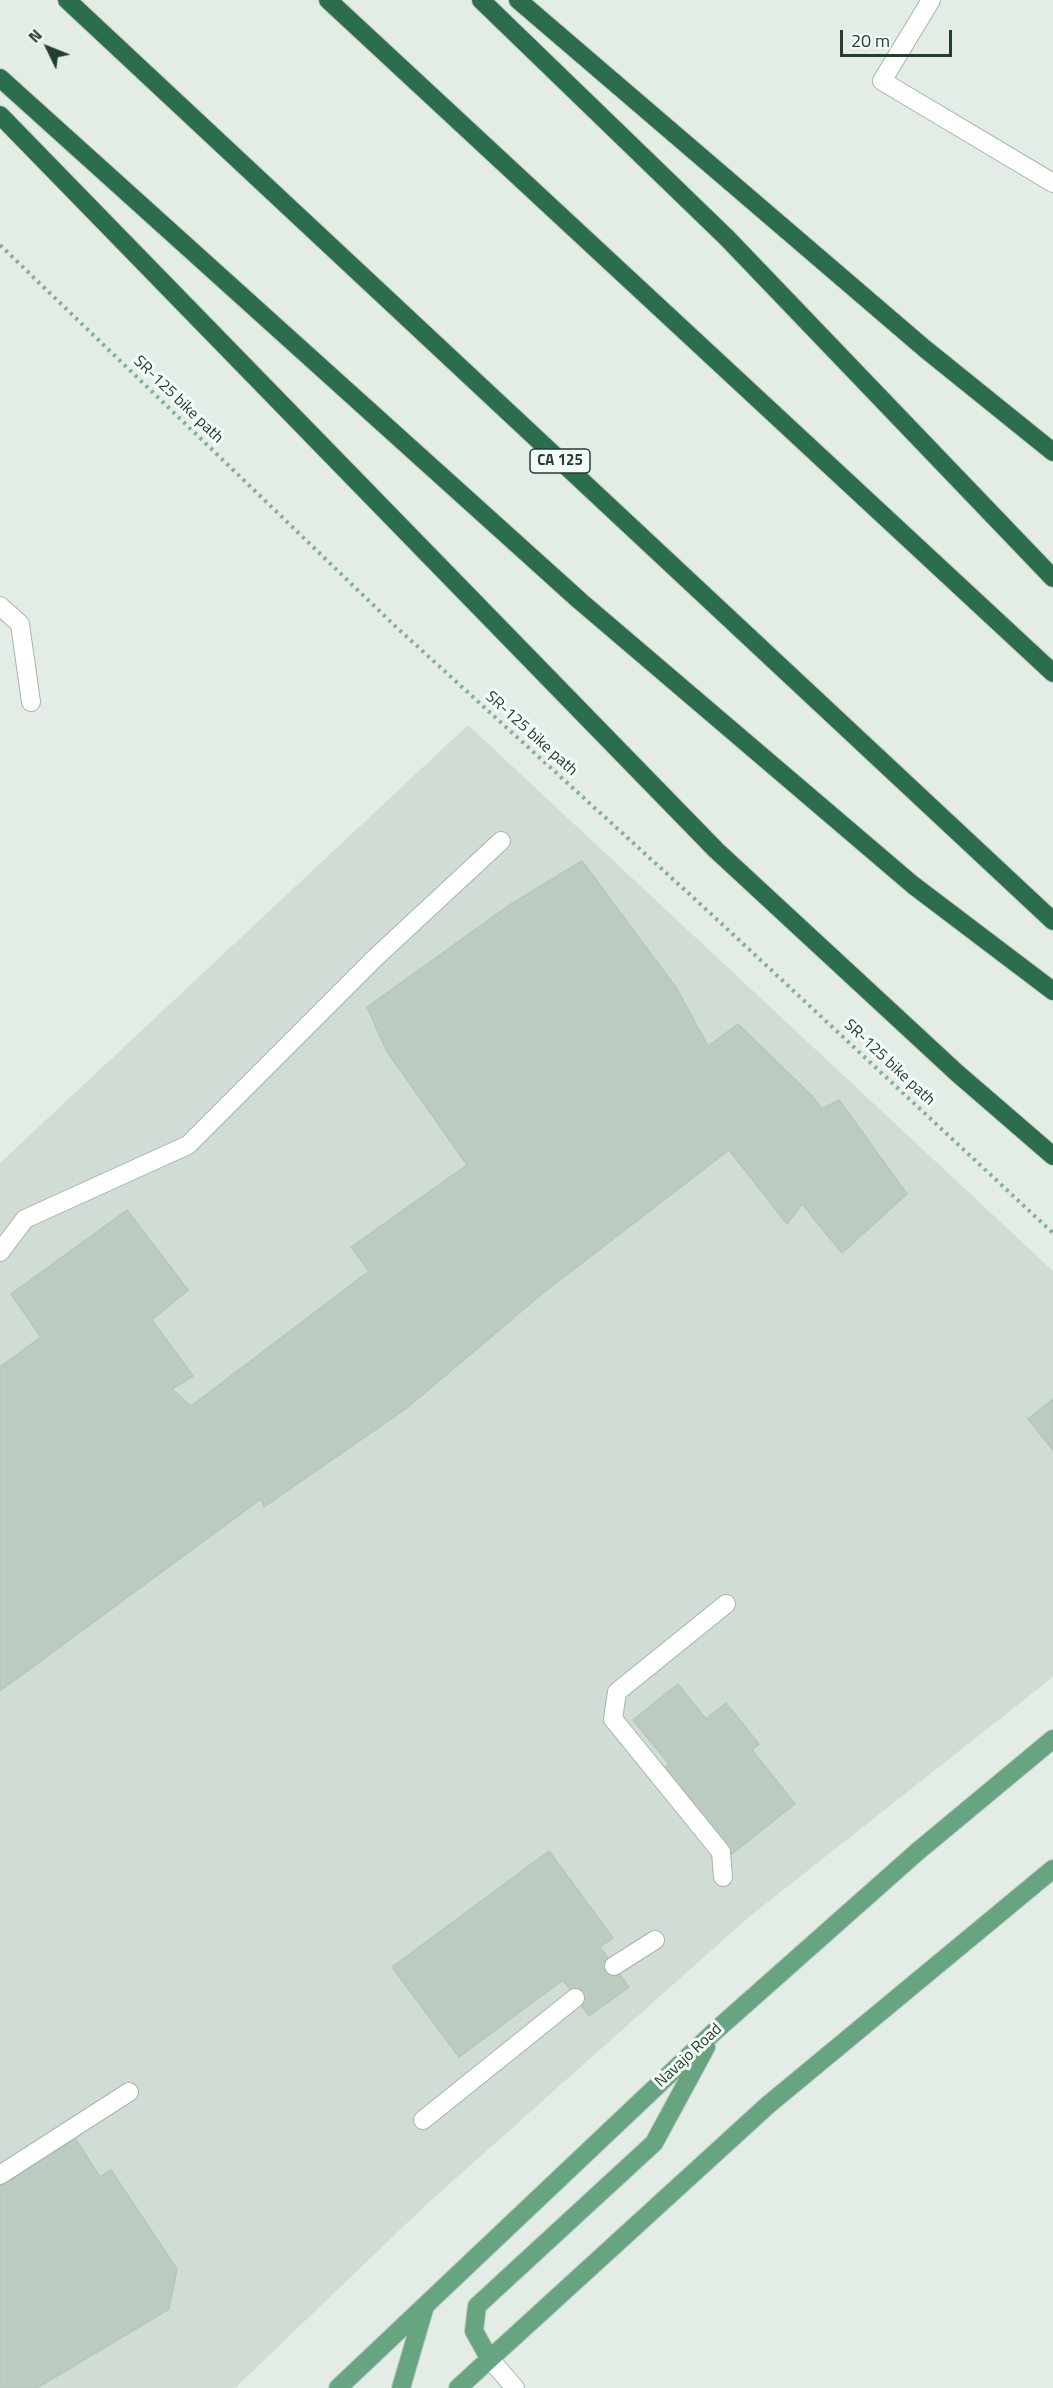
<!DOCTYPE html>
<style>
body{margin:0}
#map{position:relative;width:1053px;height:2388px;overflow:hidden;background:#e3ede6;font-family:"Titillium Web",sans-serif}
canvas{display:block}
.north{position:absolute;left:18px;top:18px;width:60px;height:60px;-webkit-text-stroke:4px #f4faf5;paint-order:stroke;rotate:313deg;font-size:16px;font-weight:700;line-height:24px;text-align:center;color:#223f2f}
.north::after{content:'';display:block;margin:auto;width:21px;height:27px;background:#223f2f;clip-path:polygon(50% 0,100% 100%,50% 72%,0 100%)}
.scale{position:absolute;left:840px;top:30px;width:112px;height:27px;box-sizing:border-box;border:3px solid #223f2f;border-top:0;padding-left:8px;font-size:18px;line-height:21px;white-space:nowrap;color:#223f2f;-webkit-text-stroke:4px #f4faf5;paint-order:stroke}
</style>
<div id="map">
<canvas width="1053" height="2388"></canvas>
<div class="north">N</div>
<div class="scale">20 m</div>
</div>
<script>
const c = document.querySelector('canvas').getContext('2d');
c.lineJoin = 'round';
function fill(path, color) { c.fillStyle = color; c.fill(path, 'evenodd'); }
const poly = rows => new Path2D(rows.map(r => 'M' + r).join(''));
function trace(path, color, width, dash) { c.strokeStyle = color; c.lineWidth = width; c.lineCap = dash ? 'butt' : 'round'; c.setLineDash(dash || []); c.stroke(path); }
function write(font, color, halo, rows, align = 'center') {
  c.font = font + ' "Titillium Web",sans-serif'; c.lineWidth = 6; c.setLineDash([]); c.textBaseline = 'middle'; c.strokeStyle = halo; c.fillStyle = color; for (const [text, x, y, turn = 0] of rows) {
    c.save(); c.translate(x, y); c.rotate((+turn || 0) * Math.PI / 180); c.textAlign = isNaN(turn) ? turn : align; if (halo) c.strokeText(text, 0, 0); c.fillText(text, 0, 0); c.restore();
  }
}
const built = poly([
 [468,725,1053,1271,1053,1677,749,1917,428,2203,235,2388,0,2388,0,1163]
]);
const building = poly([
 [582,861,677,989,708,1046,738,1024,812,1096,822,1109,839,1100,907,1194,842,1253,802,1204,787,1224,729,1150,543,1293,407,1408,264,1507,261,1499,0,1691,0,1367,41,1337,11,1294,127,1210,188,1290,152,1320,193,1376,172,1389,191,1406,306,1319,369,1271,351,1247,467,1165,386,1050,367,1007,508,906,582,861],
 [1053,1399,1053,1450,1028,1419,1053,1399],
 [678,1684,706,1719,726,1703,759,1744,752,1750,795,1804,732,1854,678,1786,659,1772,669,1764,633,1720,678,1684],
 [549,1851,613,1938,600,1947,629,1987,589,2016,563,1980,459,2057,392,1967,549,1851],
 [75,2138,100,2177,111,2170,177,2269,169,2309,37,2388,0,2388,0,2187,75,2138]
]);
const path = poly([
 [0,245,395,626,709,912,1053,1233]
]);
const lane = poly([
 [931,0,882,81,1053,183],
 [0,1252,25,1219,188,1145,375,958,501,841],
 [723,1877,721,1852,613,1719,617,1692,726,1604],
 [614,1966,655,1940],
 [423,2120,575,1998],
 [0,2175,129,2092]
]);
const street = poly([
 [0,606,20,624,31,702],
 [489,2358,515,2388]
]);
const primary = poly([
 [489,2358,474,2331,477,2306,654,2143,706,2047],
 [338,2388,714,2032,917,1852,1053,1739],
 [401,2388,425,2306],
 [458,2388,768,2105,1053,1869]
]);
const highway = poly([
 [67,0,1053,921],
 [328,0,1053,673],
 [481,0,727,238,1053,578],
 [518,0,924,348,1053,452],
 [0,78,580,601,913,885,1053,991],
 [0,115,716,850,957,1073,1053,1156]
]);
const shields = [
 [560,461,60]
];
const shieldNames = [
 ["CA 125",560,461]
];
const streetNames = [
 ["SR-125 bike path",178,400,44],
 ["SR-125 bike path",531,734,42],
 ["SR-125 bike path",889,1063,43],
 ["Navajo Road",689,2056,-43]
];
fill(built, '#d1ddd4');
fill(building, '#bbcbc0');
trace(building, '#b5c7ba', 1.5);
trace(lane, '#a5b5ab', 20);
trace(street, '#a5b5ab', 20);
trace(primary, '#c1c9c5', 20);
trace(highway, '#c1c9c5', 20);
trace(path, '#82b295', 4, [3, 4.5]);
trace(lane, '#fff', 18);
trace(street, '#fff', 18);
trace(primary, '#66a482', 18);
trace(highway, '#2c6d4d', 18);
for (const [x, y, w] of shields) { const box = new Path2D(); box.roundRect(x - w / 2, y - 12, w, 24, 4.5); c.fillStyle = '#f4faf5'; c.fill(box); trace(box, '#223f2f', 1.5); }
write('bold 15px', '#223f2f', null, shieldNames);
write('16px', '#223f2f', '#f4faf5', streetNames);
</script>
